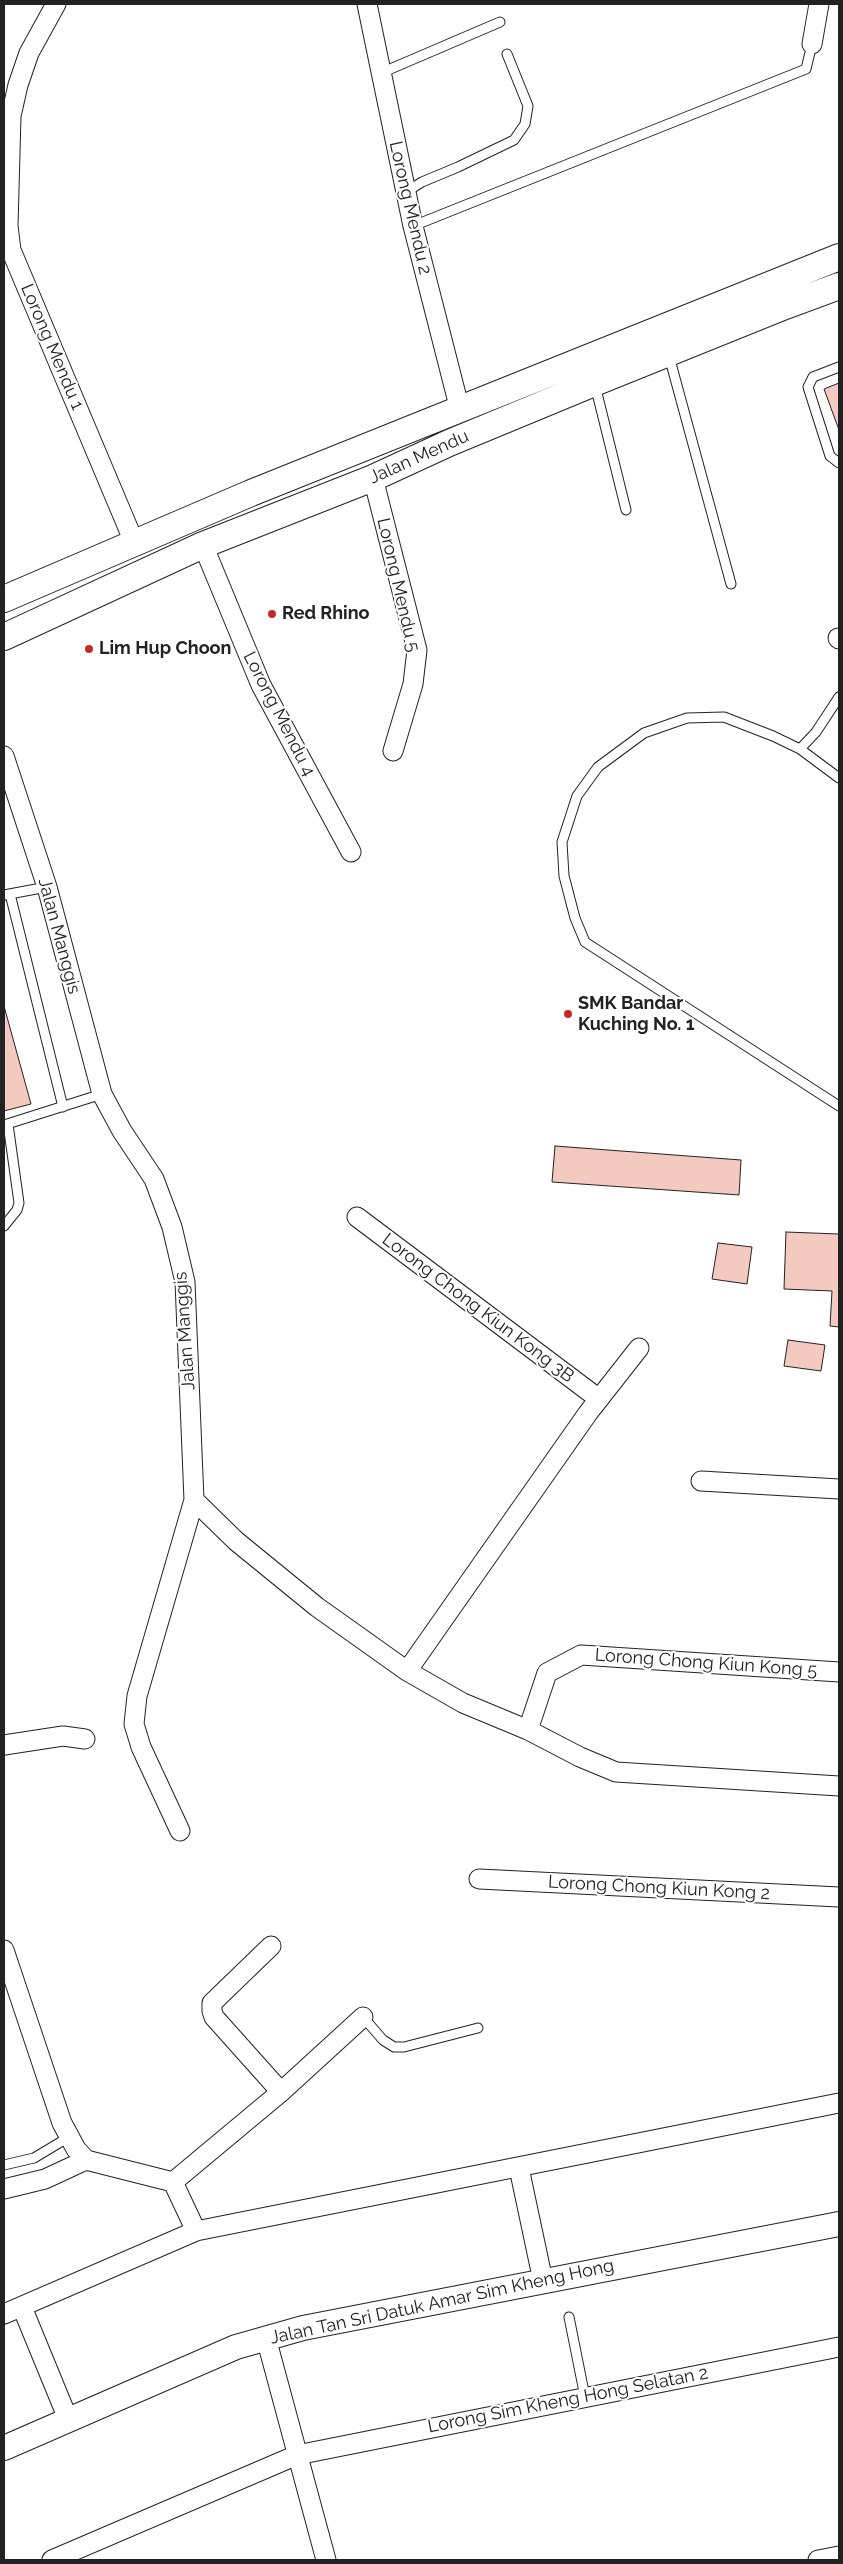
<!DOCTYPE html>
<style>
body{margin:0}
#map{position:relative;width:843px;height:2564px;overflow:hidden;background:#fff;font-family:Raleway,sans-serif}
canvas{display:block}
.frame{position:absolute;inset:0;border:5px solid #222;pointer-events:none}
</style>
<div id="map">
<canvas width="843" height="2564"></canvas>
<div class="frame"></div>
</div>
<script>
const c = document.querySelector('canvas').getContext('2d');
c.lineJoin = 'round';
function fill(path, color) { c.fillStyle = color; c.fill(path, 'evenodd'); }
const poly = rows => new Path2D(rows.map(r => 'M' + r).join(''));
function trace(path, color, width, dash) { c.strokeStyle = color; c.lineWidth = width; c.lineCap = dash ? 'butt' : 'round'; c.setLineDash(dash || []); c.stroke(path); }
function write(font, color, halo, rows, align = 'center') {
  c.font = font + ' Raleway,sans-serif'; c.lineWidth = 4; c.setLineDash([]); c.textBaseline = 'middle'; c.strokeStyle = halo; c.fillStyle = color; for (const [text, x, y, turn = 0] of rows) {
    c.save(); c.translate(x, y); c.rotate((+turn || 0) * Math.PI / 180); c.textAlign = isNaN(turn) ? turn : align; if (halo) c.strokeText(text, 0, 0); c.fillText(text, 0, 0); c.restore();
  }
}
const building = poly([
 [839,383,839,430,824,389,839,383],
 [4,1006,31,1104,4,1111,4,1006],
 [555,1146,741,1160,739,1195,552,1182,555,1146],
 [786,1232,839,1234,839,1327,830,1326,832,1291,784,1289,786,1232],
 [718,1243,752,1247,747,1284,712,1279,718,1243],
 [788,1340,825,1345,821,1371,784,1366,788,1340]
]);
const service = poly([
 [381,73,500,22],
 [406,192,422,182,458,167,514,140,525,124,528,106,507,54],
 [413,226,806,69,812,44],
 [669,356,731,584],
 [839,367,813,377,808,387,830,456,839,463],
 [595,385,626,510],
 [800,749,816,732,839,697],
 [839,778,800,749,773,736,724,717,687,718,644,733,598,767,577,796,562,842,564,876,575,918,585,942,839,1106],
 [10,894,63,1107],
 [4,895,47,887],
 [4,1125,102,1094],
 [4,1226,17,1210,19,1203,8,1124],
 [363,2017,383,2040,394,2047,404,2047,478,2028],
 [4,2165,34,2158,69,2137],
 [569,2317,585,2397]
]);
const minor = poly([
 [56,4,29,53,18,85,11,116,8,226,11,250,134,542],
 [367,4,413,226,460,410],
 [812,44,819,4],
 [373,478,417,650,413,684,393,751],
 [203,545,261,685,351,852],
 [838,638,839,639],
 [4,756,47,887,102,1094,122,1131,154,1179,172,1227,185,1282,194,1500,137,1696,134,1724,141,1747,180,1831],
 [357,1217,599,1399],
 [701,1481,839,1489],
 [194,1500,236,1541,317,1607,407,1671,463,1703,528,1730,580,1757,616,1772,839,1786],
 [407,1671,588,1413,639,1348],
 [528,1730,547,1673,581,1655,839,1672],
 [4,1745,63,1736,85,1739],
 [479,1879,839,1897],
 [271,1946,212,2003,212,2011,214,2017,281,2092],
 [4,1950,62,2123,76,2149,86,2160,173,2182,196,2231],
 [519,2168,543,2281],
 [173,2182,281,2092,363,2017],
 [4,2189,45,2179,86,2160],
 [22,2307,68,2419],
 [4,2314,196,2231,839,2103],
 [266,2338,326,2560],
 [52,2560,297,2455,839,2347],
 [818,2560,839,2556]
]);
const tertiary = poly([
 [4,2448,236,2347,303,2328,839,2224]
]);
const secondary = poly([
 [4,599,251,493,839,257],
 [4,637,203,545,373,478,449,443,594,383,785,306,839,286]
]);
const markers = [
 [272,614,5,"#c62828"],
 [89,649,5,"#c62828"],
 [568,1014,5,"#c62828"]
];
const streetNames = [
 ["Lorong Mendu 2",410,208,77],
 ["Lorong Mendu 1",52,347,67],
 ["Jalan Mendu",419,457,-24],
 ["Lorong Mendu 5",398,585,77],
 ["Lorong Mendu 4",279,714,63],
 ["Jalan Manggis",59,936,75],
 ["Lorong Chong Kiun Kong 3B",478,1308,37],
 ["Jalan Manggis",185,1331,-94],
 ["Lorong Chong Kiun Kong 5",706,1663,4],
 ["Lorong Chong Kiun Kong 2",659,1888,3],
 ["Jalan Tan Sri Datuk Amar Sim Kheng Hong",442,2302,-12],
 ["Lorong Sim Kheng Hong Selatan 2",568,2400,-11]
];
const poiNames = [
 ["Red Rhino",282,614],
 ["Lim Hup Choon",99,649],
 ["SMK Bandar",578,1004],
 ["Kuching No. 1",578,1025]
];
fill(building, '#f3c9c0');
trace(building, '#222', 1);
trace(service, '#222', 11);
trace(minor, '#222', 21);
trace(tertiary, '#222', 26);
trace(secondary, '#222', 28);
trace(service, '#fff', 9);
trace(minor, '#fff', 19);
trace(tertiary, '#fff', 24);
trace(secondary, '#fff', 26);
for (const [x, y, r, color] of markers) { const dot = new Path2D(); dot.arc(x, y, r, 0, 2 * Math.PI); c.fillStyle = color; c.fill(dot); trace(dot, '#fff', 2); }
write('18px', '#222', '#fff', streetNames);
write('bold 18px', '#222', '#fff', poiNames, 'left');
</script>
